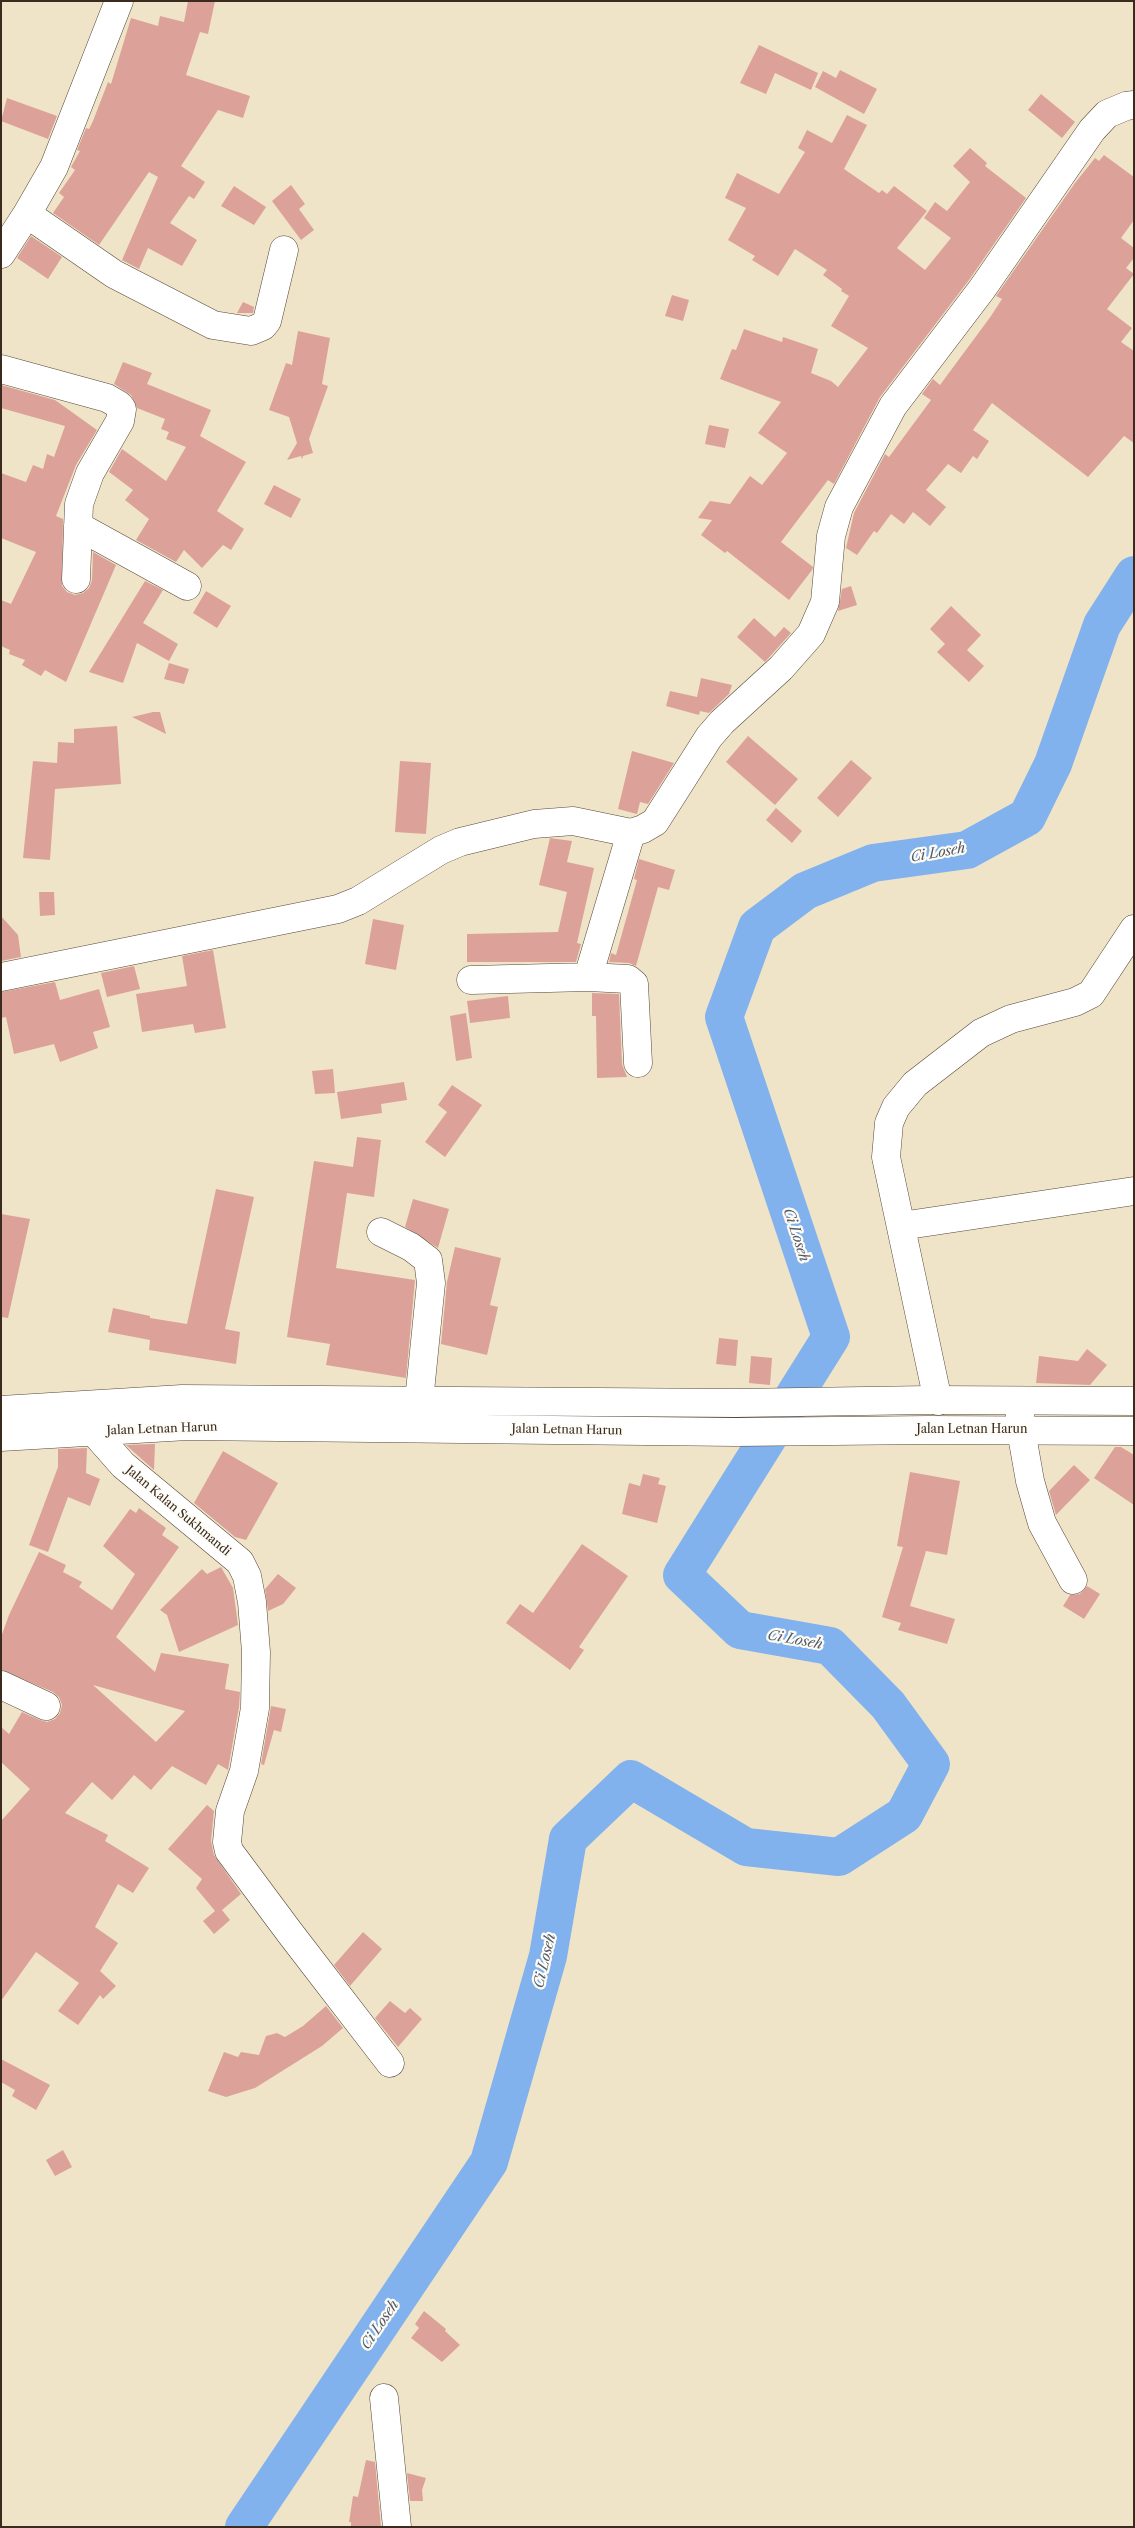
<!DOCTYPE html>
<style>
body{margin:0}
#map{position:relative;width:1135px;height:2528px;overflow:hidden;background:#efe4c7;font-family:"Libre Caslon Text",serif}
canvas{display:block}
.frame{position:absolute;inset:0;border:2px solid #3b2a1e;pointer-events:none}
</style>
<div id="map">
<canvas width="1135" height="2528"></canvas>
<div class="frame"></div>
</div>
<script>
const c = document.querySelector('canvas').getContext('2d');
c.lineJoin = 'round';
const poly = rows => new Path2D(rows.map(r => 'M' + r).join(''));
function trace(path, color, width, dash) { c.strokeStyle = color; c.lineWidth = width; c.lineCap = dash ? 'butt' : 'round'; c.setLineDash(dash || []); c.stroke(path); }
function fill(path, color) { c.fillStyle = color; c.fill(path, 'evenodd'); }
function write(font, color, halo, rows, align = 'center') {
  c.font = font + ' "Libre Caslon Text",serif'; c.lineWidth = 4.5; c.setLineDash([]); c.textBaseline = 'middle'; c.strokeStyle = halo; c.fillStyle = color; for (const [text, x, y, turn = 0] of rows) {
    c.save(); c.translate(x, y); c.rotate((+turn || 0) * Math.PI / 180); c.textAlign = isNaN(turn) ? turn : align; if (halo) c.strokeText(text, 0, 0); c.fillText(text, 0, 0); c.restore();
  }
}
const river = poly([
 [244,2527,489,2162,548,1956,568,1839,631,1779,746,1847,839,1857,904,1815,931,1764,888,1705,830,1646,740,1630,682,1575,831,1337,724,1017,757,927,805,891,873,863,967,850,1027,817,1053,764,1102,625,1134,575]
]);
const building = poly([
 [188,1,215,1,208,34,200,32,186,75,250,96,243,118,218,110,181,166,205,182,194,199,189,196,170,223,197,240,182,266,148,248,139,269,122,260,158,177,149,172,99,245,53,213,64,197,59,193,75,170,71,167,80,151,77,150,86,128,89,129,93,121,108,82,111,84,131,18,158,26,160,16,184,22],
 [759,45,818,73,811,90,775,73,766,94,740,83],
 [840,70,877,89,864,114,815,87,823,71,836,78],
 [1041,94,1075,122,1062,138,1028,110],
 [7,98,57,116,48,139,1,121],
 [847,115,867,125,844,169,879,193,882,190,887,194,894,186,927,211,897,248,925,270,951,238,924,218,935,202,947,211,970,182,953,166,970,148,987,163,985,166,1026,198,969,280,880,397,834,484,828,480,781,542,813,567,812,570,789,600,727,551,725,553,701,535,712,520,698,518,710,501,730,504,750,476,762,485,787,453,758,433,781,402,720,379,732,349,736,350,744,329,782,342,783,337,818,349,811,373,831,381,838,387,868,348,831,326,849,296,841,291,842,289,823,275,827,270,795,249,778,276,752,260,755,256,728,240,746,208,725,198,737,173,779,194,805,152,798,148,807,130,832,143],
 [1104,155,1134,177,1134,220,1121,238,1134,248,1134,258,1126,268,1134,274,1107,309,1132,328,1121,342,1134,351,1134,443,1124,436,1088,477,992,403,973,430,989,441,977,459,973,456,961,473,948,464,926,490,946,507,930,526,913,512,904,524,891,514,877,533,874,531,857,555,846,548,854,513,885,454,889,457,931,400,922,394,933,379,940,385,991,316,1002,299,996,296,1075,183,1095,158,1099,161],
 [291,185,305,204,299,209,314,230,301,240,272,201],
 [234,186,266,207,254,225,221,206],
 [31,236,62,257,48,279,17,258],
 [672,295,689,300,683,321,665,316],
 [243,302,254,307,253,313,237,313],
 [298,331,330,338,322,384,328,386,309,439,313,453,303,456,302,459,301,456,287,460,297,443,289,417,269,410,286,363,292,365],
 [123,362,152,373,147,384,211,410,200,436,246,462,217,511,244,529,231,550,223,545,202,568,184,550,176,562,136,540,149,519,125,500,133,490,109,472,122,449,166,481,186,447,166,439,169,432,161,429,165,419,137,408,131,395,114,384],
 [1,385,55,400,97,430,76,465,56,516,63,519,62,586,67,592,75,595,83,593,89,588,92,580,93,552,116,565,66,682,45,670,41,676,22,665,25,660,9,654,10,650,1,646,1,600,11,604,36,552,1,538,1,473,26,482,33,465,43,469,47,454,54,457,65,426,1,408],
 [709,425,729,429,725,448,705,444],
 [274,485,301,499,291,518,264,504],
 [145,581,163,590,143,623,178,644,169,661,137,643,123,683,89,672],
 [851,586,857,605,838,611,842,589],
 [206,591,231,606,217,628,193,613],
 [951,606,981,635,967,650,984,666,969,682,937,652,945,644,930,629],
 [754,618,775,637,784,627,791,633,765,662,737,637],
 [169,663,189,669,184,684,164,679],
 [701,678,732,685,729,694,709,713,700,711,699,715,666,706,670,691,697,697],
 [153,712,160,712,166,734,132,717],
 [117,726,121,784,55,789,50,860,23,858,33,761,57,763,58,742,74,743,74,729],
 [748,736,798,779,775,805,726,762],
 [632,751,674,763,648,804,640,802,637,814,618,809],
 [851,760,872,778,838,817,817,798],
 [400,761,431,763,426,834,395,832],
 [776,808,802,831,792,843,766,820],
 [550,838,572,841,567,862,594,868,577,943,581,944,576,962,467,962,467,934,558,932,567,892,539,885],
 [639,859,675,870,669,890,658,887,636,966,629,963,609,962,611,953,616,955,637,880,634,879],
 [39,892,54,892,55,915,40,916],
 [1,916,18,935,21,957,1,961],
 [373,919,404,925,396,970,365,964],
 [213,950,226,1028,195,1033,193,1024,142,1032,136,994,187,986,182,956],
 [134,966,140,989,107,997,101,973],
 [55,982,60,1000,99,989,110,1027,93,1032,98,1048,60,1062,54,1044,14,1054,6,1017,1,1018,1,992],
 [592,993,619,994,622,1064,627,1077,597,1078,596,1016,592,1016],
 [508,996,510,1018,470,1023,467,1001],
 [466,1013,472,1058,456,1061,450,1016],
 [333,1069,335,1093,315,1094,312,1071],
 [404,1082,407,1100,381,1104,382,1113,341,1119,337,1092],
 [452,1085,482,1105,445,1157,425,1142,447,1112,438,1105],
 [357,1137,381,1140,374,1197,347,1193,336,1268,415,1280,406,1378,326,1365,330,1344,287,1337,314,1161,353,1167],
 [216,1189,254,1197,225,1329,240,1332,236,1364,149,1350,150,1340,108,1332,113,1308,150,1316,150,1318,187,1324],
 [413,1199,449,1209,438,1248,405,1227],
 [1,1214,30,1219,8,1318,1,1317],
 [455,1247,501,1258,490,1305,498,1307,487,1355,441,1344,447,1282],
 [719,1338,738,1340,736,1366,716,1364],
 [1087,1349,1107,1365,1090,1385,1036,1383,1039,1356,1078,1361],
 [751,1356,772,1358,770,1385,749,1383],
 [153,1444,155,1444,154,1470,126,1445],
 [1115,1447,1121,1447,1134,1455,1134,1505,1094,1478],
 [87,1448,86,1473,100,1479,90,1506,68,1497,48,1552,29,1545,58,1467,58,1449],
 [223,1451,278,1483,246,1540,235,1537,194,1503],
 [1074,1465,1090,1480,1056,1515,1049,1491],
 [910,1472,960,1481,947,1555,926,1551,910,1606,955,1619,947,1644,898,1630,901,1623,882,1617,903,1547,897,1546],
 [643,1474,660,1478,658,1484,666,1486,657,1523,622,1514,629,1483,640,1486],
 [139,1508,166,1528,162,1535,179,1547,116,1637,155,1672,161,1653,229,1664,225,1689,240,1692,239,1707,228,1770,218,1764,206,1785,172,1766,151,1790,134,1775,112,1800,92,1782,65,1813,108,1835,105,1841,149,1868,133,1893,118,1884,95,1927,118,1943,100,1971,116,1986,103,1999,100,1995,78,2025,58,2011,79,1983,36,1952,1,2001,1,1821,30,1789,1,1762,1,1727,9,1734,22,1712,40,1720,47,1722,55,1719,60,1713,62,1705,59,1697,53,1692,1,1670,1,1637,9,1615,39,1552,66,1565,63,1572,82,1582,79,1587,112,1610,135,1574,103,1546,130,1509,136,1513],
 [93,1685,185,1711,156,1742],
 [582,1544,628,1576,579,1647,584,1650,570,1670,506,1623,520,1604,533,1613],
 [221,1567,233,1588,238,1625,179,1652,167,1615,160,1610,202,1569,207,1574],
 [278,1574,296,1588,283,1604,268,1611,265,1589],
 [1087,1586,1100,1594,1084,1619,1063,1606,1070,1595,1080,1594],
 [271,1706,286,1709,281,1732,274,1730,264,1765,261,1764],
 [207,1805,214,1811,211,1841,214,1855,241,1894,222,1910,230,1920,214,1934,203,1921,215,1911,196,1888,202,1879,168,1849],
 [363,1932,382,1949,350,1986,334,1965],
 [390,2001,405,2013,410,2008,422,2019,398,2047,375,2018],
 [326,2006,343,2028,322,2046,255,2088,226,2097,208,2091,224,2052,238,2057,241,2052,259,2055,266,2036,277,2033,285,2037,303,2026],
 [1,2059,50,2085,36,2110,12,2096,15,2090,1,2082],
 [63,2150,72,2167,55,2176,46,2160],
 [424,2311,446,2329,445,2331,460,2345,442,2362,411,2338,419,2328,415,2324],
 [366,2460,375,2462,381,2527,351,2527,351,2522,349,2522,353,2496,358,2497],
 [407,2473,426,2478,422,2490,423,2501,410,2501]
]);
const minor = poly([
 [27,214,114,274,213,325,251,331,263,326,267,321,284,250],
 [1,254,27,214,54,167,119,1],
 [1,369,107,398,119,405,122,409,120,421,90,473,79,504,76,579],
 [78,526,187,586],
 [1,977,338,909,358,901,441,850,460,842,534,824,573,821,631,833,643,829,655,822,709,737,722,722,781,668,811,634,825,602,831,536,839,507,893,406,982,289,1092,130,1107,114,1126,106,1134,105],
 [588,977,628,979,634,984,638,1063],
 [471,980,588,977,631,833],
 [901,1226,1134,1191],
 [381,1232,411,1247,428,1260,431,1283,419,1401],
 [938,1401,886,1157,889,1123,896,1107,915,1084,981,1033,1011,1019,1075,1002,1091,994,1134,929],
 [1019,1401,1021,1430,1030,1481,1042,1523,1073,1580],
 [93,1431,123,1465,240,1562,247,1576,252,1602,256,1652,255,1708,244,1771,230,1811,227,1842,229,1851,290,1933,390,2063],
 [1,1685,46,1706],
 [384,2398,397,2527]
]);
const major = poly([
 [1,1410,182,1399,736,1403,928,1400,1134,1401],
 [1,1437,187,1426,736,1432,929,1430,1134,1431]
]);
const streetNames = [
 ["Jalan Letnan Harun",162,1429,-2],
 ["Jalan Letnan Harun",567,1430,1],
 ["Jalan Letnan Harun",972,1430],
 ["Jalan Kalan Sukhmandi",178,1511,40]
];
const waterNames = [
 ["Ci Loseh",938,853,-10],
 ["Ci Loseh",796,1235,72],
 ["Ci Loseh",795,1640,10],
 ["Ci Loseh",545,1961,-77],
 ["Ci Loseh",380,2325,-56]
];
trace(river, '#81b2ed', 38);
fill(building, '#dca29a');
trace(minor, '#564637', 29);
trace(major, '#564637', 29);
trace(minor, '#fff', 28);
trace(major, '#fff', 28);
write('12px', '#3b2a1e', '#fdfcf7', streetNames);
write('italic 14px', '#545a66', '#fdfcf7', waterNames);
</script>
